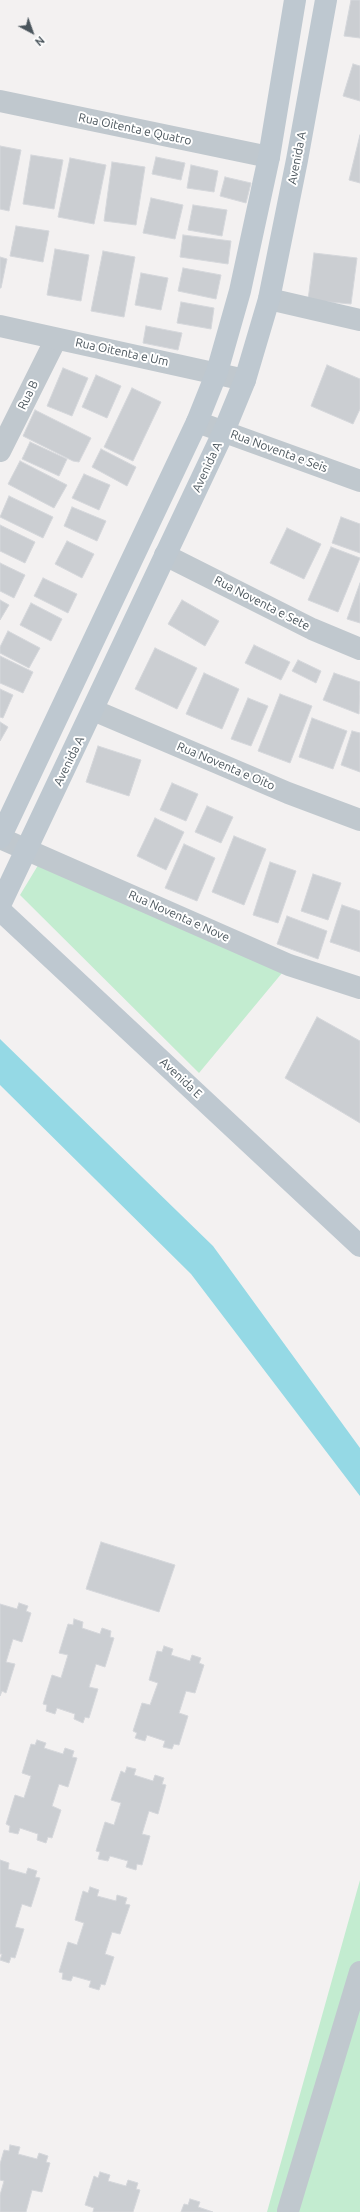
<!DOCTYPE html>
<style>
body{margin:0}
#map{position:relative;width:360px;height:2212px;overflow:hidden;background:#f3f1f1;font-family:Ubuntu,sans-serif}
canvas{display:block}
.north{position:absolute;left:12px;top:12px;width:40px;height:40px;-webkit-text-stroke:3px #fff;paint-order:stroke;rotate:139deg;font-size:11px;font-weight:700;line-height:16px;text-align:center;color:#4a555c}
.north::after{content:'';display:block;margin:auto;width:14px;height:18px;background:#4a555c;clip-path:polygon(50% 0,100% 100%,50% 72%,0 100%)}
</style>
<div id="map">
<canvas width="360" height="2212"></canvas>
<div class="north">N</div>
</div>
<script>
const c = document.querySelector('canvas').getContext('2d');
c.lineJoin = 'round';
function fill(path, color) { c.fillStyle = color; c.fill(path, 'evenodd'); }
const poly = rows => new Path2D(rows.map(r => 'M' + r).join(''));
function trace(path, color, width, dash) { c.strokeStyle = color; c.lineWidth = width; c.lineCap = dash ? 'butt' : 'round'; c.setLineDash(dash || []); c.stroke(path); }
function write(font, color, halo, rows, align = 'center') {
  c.font = font + ' Ubuntu,sans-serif'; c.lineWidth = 4; c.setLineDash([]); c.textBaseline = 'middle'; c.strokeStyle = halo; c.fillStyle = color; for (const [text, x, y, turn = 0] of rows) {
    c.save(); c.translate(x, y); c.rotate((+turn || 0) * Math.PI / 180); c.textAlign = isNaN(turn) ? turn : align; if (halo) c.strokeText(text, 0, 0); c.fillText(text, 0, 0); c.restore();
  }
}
const green = poly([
 [40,862,287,967,199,1073,20,895],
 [360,1880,360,2212,267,2212]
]);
const water = poly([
 [0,1039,213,1246,360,1448,360,1496,191,1274,0,1085]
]);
const building = poly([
 [351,0,360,0,360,38,344,36,351,0],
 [353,64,360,66,360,101,343,96,353,64],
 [360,135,360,183,349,180,360,135],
 [0,146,21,150,9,211,0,209,0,146],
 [31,155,63,160,54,209,23,204,31,155],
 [156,157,185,163,181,180,152,174,156,157],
 [70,158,106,165,94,224,58,217,70,158],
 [112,162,145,167,136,225,104,221,112,162],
 [191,165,218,171,214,192,187,188,191,165],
 [225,177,251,183,246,203,220,196,225,177],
 [151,198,183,205,175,239,143,233,151,198],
 [193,205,227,210,222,236,188,230,193,205],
 [16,226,49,231,43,262,10,256,16,226],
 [183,235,231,241,228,264,180,257,183,235],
 [55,249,89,255,81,301,47,295,55,249],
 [103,251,135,257,124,317,91,311,103,251],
 [314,253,357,258,351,304,308,300,314,253],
 [0,257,7,259,1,288,0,288,0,257],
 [183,268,221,275,216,299,178,291,183,268],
 [141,273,168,278,161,310,135,305,141,273],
 [181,302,214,308,211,329,177,323,181,302],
 [146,326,182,333,178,350,143,343,146,326],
 [327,365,360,379,360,409,353,424,311,406,327,365],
 [63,368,88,378,72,416,47,406,63,368],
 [96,375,121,386,107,418,82,407,96,375],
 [132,388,161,402,133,461,104,447,132,388],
 [35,410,91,438,79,462,73,461,23,436,35,410],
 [30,442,67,459,59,476,22,459,30,442],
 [101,449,136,467,127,486,92,467,101,449],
 [20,461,67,485,54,508,8,484,20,461],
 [84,474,110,485,99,510,72,498,84,474],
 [9,496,53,517,43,538,0,517,9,496],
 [72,507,106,521,97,541,64,526,72,507],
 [341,517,360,524,360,553,332,543,341,517],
 [0,525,35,542,25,563,0,551,0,525],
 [287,528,321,544,304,579,270,563,287,528],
 [67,541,94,554,82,578,55,564,67,541],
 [331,547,360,558,338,612,308,600,331,547],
 [0,563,25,575,14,598,0,591,0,563],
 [43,578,77,594,68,613,34,596,43,578],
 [360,583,360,623,347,619,360,583],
 [0,600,9,605,0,620,0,600],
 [182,600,219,621,205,646,168,624,182,600],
 [31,603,62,619,51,641,20,625,31,603],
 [8,631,40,648,29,668,0,653,0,647,8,631],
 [254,645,290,662,281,680,245,663,254,645],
 [155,648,197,668,177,709,135,689,155,648],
 [0,656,33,672,23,693,0,683,0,656],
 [298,660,321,671,316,683,292,671,298,660],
 [204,673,239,689,222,729,186,714,204,673],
 [334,673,360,682,359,714,323,700,334,673],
 [0,689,13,695,3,718,0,717,0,689],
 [280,694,312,706,290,763,258,751,280,694],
 [248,698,268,706,251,746,231,739,248,698],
 [312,718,347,731,333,769,299,757,312,718],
 [0,722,8,727,0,741,0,722],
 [352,731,360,733,360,772,341,765,352,731],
 [98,746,141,760,129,796,86,782,98,746],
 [172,783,198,794,186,821,160,810,172,783],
 [207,806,233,817,221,843,195,832,207,806],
 [155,818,184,832,166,870,137,856,155,818],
 [234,836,266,849,244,905,212,892,234,836],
 [184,844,215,858,197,901,165,888,184,844],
 [270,862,296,871,278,923,253,915,270,862],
 [313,874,341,883,328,920,301,911,313,874],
 [342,905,360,911,360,952,330,942,342,905],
 [287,916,327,931,318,959,277,944,287,916],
 [317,1017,360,1041,360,1123,285,1078,317,1017],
 [101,1542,175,1565,159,1612,86,1589,101,1542],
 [19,1603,28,1606,26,1611,31,1613,22,1642,13,1639,6,1662,15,1664,6,1693,2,1691,0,1696,0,1604,17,1609,19,1603],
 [74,1619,83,1622,82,1628,100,1634,102,1628,111,1631,110,1637,114,1638,105,1667,96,1664,89,1687,98,1689,89,1718,85,1717,83,1723,74,1719,75,1714,57,1708,55,1714,46,1711,47,1705,43,1704,52,1675,61,1678,68,1655,59,1653,68,1624,73,1625,74,1619],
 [164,1646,173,1649,171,1655,190,1661,192,1655,201,1658,199,1663,204,1665,195,1693,186,1691,179,1713,188,1716,179,1745,174,1744,172,1749,163,1747,165,1741,147,1735,145,1741,135,1738,137,1733,133,1731,142,1703,150,1705,158,1683,149,1680,157,1651,162,1652,164,1646],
 [37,1740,46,1743,44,1748,63,1754,65,1748,74,1751,72,1757,77,1758,68,1787,59,1784,52,1806,61,1810,52,1838,48,1837,46,1843,37,1840,38,1834,20,1828,18,1834,9,1832,10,1826,6,1824,15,1795,24,1798,31,1776,22,1773,31,1744,35,1745,37,1740],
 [127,1767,136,1769,134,1775,153,1781,155,1775,164,1778,162,1784,166,1785,158,1814,149,1811,142,1834,150,1836,142,1865,137,1864,136,1870,126,1867,128,1861,110,1856,108,1861,98,1859,100,1852,96,1851,105,1822,114,1825,121,1803,111,1800,121,1771,125,1773,127,1767],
 [0,1860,9,1863,8,1869,26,1874,28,1868,37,1871,35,1877,40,1878,31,1907,22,1904,15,1927,24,1929,15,1958,11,1957,9,1963,0,1960,2,1954,0,1954,0,1860],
 [90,1887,99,1890,97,1896,116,1901,117,1895,127,1898,125,1904,130,1905,120,1934,112,1932,105,1954,114,1957,105,1985,101,1984,99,1990,89,1987,91,1981,73,1976,71,1981,62,1979,63,1973,59,1972,68,1942,77,1945,84,1923,75,1920,83,1891,88,1893,90,1887],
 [10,2145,20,2147,18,2154,37,2159,39,2153,48,2156,46,2162,50,2163,42,2192,32,2190,26,2212,0,2212,0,2195,4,2181,0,2180,0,2164,4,2150,9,2151,10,2145],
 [100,2172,110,2175,108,2181,126,2186,128,2180,138,2183,136,2189,140,2190,133,2212,93,2212,94,2208,85,2205,94,2176,98,2178,100,2172],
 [190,2199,200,2202,198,2207,213,2212,181,2212,184,2204,188,2205,190,2199]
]);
const minor = poly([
 [0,101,269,157],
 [197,422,360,481],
 [0,451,56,339],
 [165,555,312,629,360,649],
 [93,710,288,793,360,820],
 [0,838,289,965,360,988],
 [288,2211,360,1972]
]);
const tertiary = poly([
 [269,299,360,320],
 [0,326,245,380]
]);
const secondary = poly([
 [0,838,197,422,217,372,240,291,269,157,295,0],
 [0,905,224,431,245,380,269,299,297,160,326,0],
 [0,910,360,1246]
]);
const streetNames = [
 ["Rua Oitenta e Quatro",135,129,12],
 ["Avenida A",297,158,-79],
 ["Rua Oitenta e Um",122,352,12],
 ["Rua B",28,395,-64],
 ["Rua Noventa e Seis",279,451,20],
 ["Avenida A",207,467,-65],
 ["Rua Noventa e Sete",262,603,27],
 ["Avenida A",69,761,-64],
 ["Rua Noventa e Oito",226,766,23],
 ["Rua Noventa e Nove",179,916,24],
 ["Avenida E",181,1078,43]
];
fill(green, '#c3ecd0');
fill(water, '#95d9e5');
fill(building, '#cbced2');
trace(building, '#d5d7db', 1);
trace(minor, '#c0c8ce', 22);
trace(tertiary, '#c0c8ce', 22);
trace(secondary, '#bec8d0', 22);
write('12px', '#4a555c', '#fff', streetNames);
</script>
